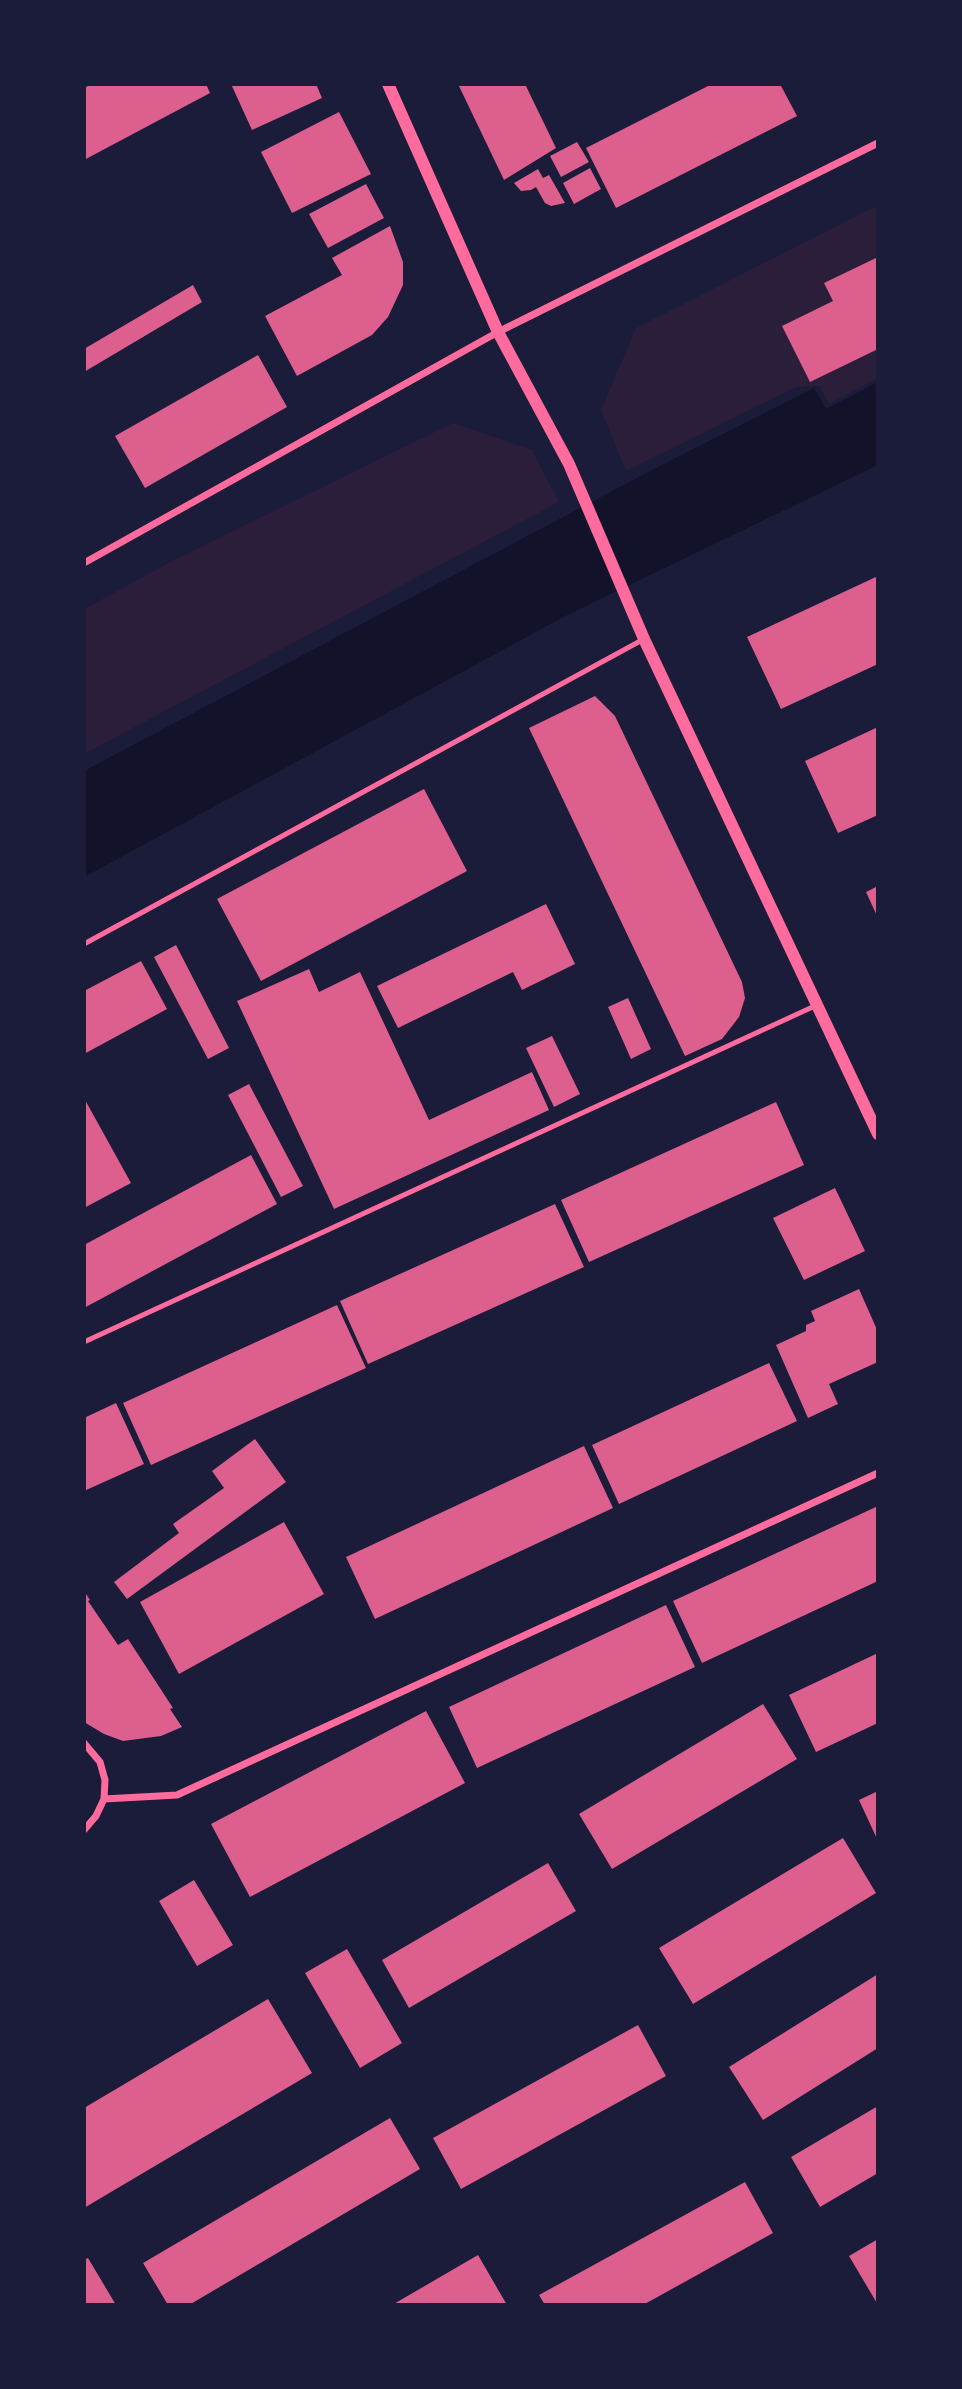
<!DOCTYPE html>
<style>
body{margin:0}
#map{position:relative;width:962px;height:2389px;overflow:hidden;background:#1b1b3a;font-family:"Source Serif 4",serif}
canvas{display:block}
.frame{position:absolute;inset:0;border:86px solid #1b1b3a;pointer-events:none}
</style>
<div id="map">
<canvas width="962" height="2389"></canvas>
<div class="frame"></div>
</div>
<script>
const c = document.querySelector('canvas').getContext('2d');
c.lineJoin = 'round';
function fill(path, color) { c.fillStyle = color; c.fill(path, 'evenodd'); }
const poly = rows => new Path2D(rows.map(r => 'M' + r).join(''));
function trace(path, color, width, dash) { c.strokeStyle = color; c.lineWidth = width; c.lineCap = dash ? 'butt' : 'round'; c.setLineDash(dash || []); c.stroke(path); }
const green = poly([
 [878,205,878,378,829,404,819,386,796,387,626,471,601,410,636,328],
 [453,423,532,450,559,502,84,754,84,609,174,560]
]);
const water = poly([
 [878,382,878,465,569,614,84,877,84,771,652,470,814,388,826,409]
]);
const building = poly([
 [92,84,206,84,210,93,84,160,84,88],
 [231,84,316,84,322,98,252,130],
 [458,84,525,84,556,148,504,180],
 [712,84,780,84,797,116,616,208,586,148],
 [339,112,371,174,292,213,261,152],
 [577,142,589,162,561,177,550,156],
 [590,168,601,189,574,204,563,183],
 [538,169,543,178,549,175,565,203,551,206,545,203,536,187,531,190,521,191,514,183],
 [366,184,384,218,328,248,309,214],
 [390,226,403,262,403,285,388,317,372,335,297,376,265,316,342,275,332,258],
 [878,257,878,349,810,382,782,326,833,301,824,283],
 [193,285,202,302,84,372,84,349],
 [258,355,287,407,145,488,115,436],
 [878,576,878,664,781,709,747,637],
 [595,696,615,716,742,982,745,998,739,1017,722,1039,685,1056,529,728],
 [878,727,878,815,838,833,805,761],
 [424,789,467,871,261,981,217,899],
 [878,886,878,918,866,892],
 [546,904,575,964,522,990,513,972,398,1028,377,986],
 [176,945,229,1048,208,1059,154,957],
 [141,961,167,1009,84,1054,84,991],
 [309,969,319,992,360,972,429,1120,532,1072,549,1110,334,1209,237,1001],
 [628,998,651,1049,631,1059,608,1007],
 [552,1036,580,1094,554,1107,526,1048],
 [249,1084,303,1186,281,1197,228,1095],
 [84,1098,131,1183,84,1208],
 [776,1102,804,1165,589,1262,561,1200],
 [251,1155,277,1204,84,1308,84,1245],
 [835,1188,865,1251,804,1280,773,1218],
 [555,1204,584,1267,368,1364,340,1301],
 [859,1289,878,1332,878,1362,829,1384,838,1404,808,1418,776,1345,806,1331,806,1325,815,1321,811,1311],
 [337,1305,366,1368,151,1465,123,1403],
 [769,1363,797,1421,619,1504,592,1445],
 [116,1403,144,1464,84,1491,84,1418],
 [255,1439,286,1482,127,1599,114,1582,179,1533,173,1524,224,1488,212,1471],
 [584,1446,613,1508,375,1619,346,1557],
 [878,1506,878,1581,702,1663,673,1601],
 [284,1522,324,1594,179,1674,140,1602],
 [84,1591,90,1600,88,1601,118,1645,128,1639,173,1708,170,1709,182,1727,161,1736,123,1741,104,1734,84,1722],
 [666,1605,695,1667,477,1768,449,1707],
 [878,1653,878,1723,816,1752,789,1695],
 [763,1704,797,1759,612,1869,579,1814],
 [426,1711,465,1783,250,1897,211,1824],
 [878,1791,878,1841,859,1800],
 [843,1838,876,1893,693,2004,659,1948],
 [548,1863,576,1911,409,2008,382,1960],
 [194,1880,233,1945,197,1966,159,1901],
 [347,1949,402,2043,360,2068,305,1973],
 [878,1974,878,2048,763,2120,729,2067],
 [268,1999,312,2073,84,2208,84,2108],
 [638,2025,666,2076,461,2189,433,2138],
 [878,2106,878,2173,820,2207,791,2157],
 [390,2118,420,2169,189,2305,168,2305,143,2263],
 [745,2182,773,2233,643,2305,545,2305,539,2295],
 [878,2239,878,2305,849,2256],
 [478,2255,507,2305,392,2305],
 [88,2258,116,2305,84,2305,84,2260]
]);
const service = poly([
 [84,944,644,639],
 [84,1342,817,1005]
]);
const minor = poly([
 [84,563,498,332,878,143],
 [84,1743,100,1762,105,1780,104,1799,96,1816,84,1830],
 [104,1799,177,1795,878,1473]
]);
const tertiary = poly([
 [388,84,498,332,569,464,644,639,878,1134]
]);
fill(green, '#2a1e3b');
fill(water, '#12122b');
fill(building, '#dd5f8e');
trace(service, '#ff6b9d', 5);
trace(minor, '#ff6b9d', 7);
trace(tertiary, '#ff6b9d', 12);
</script>
